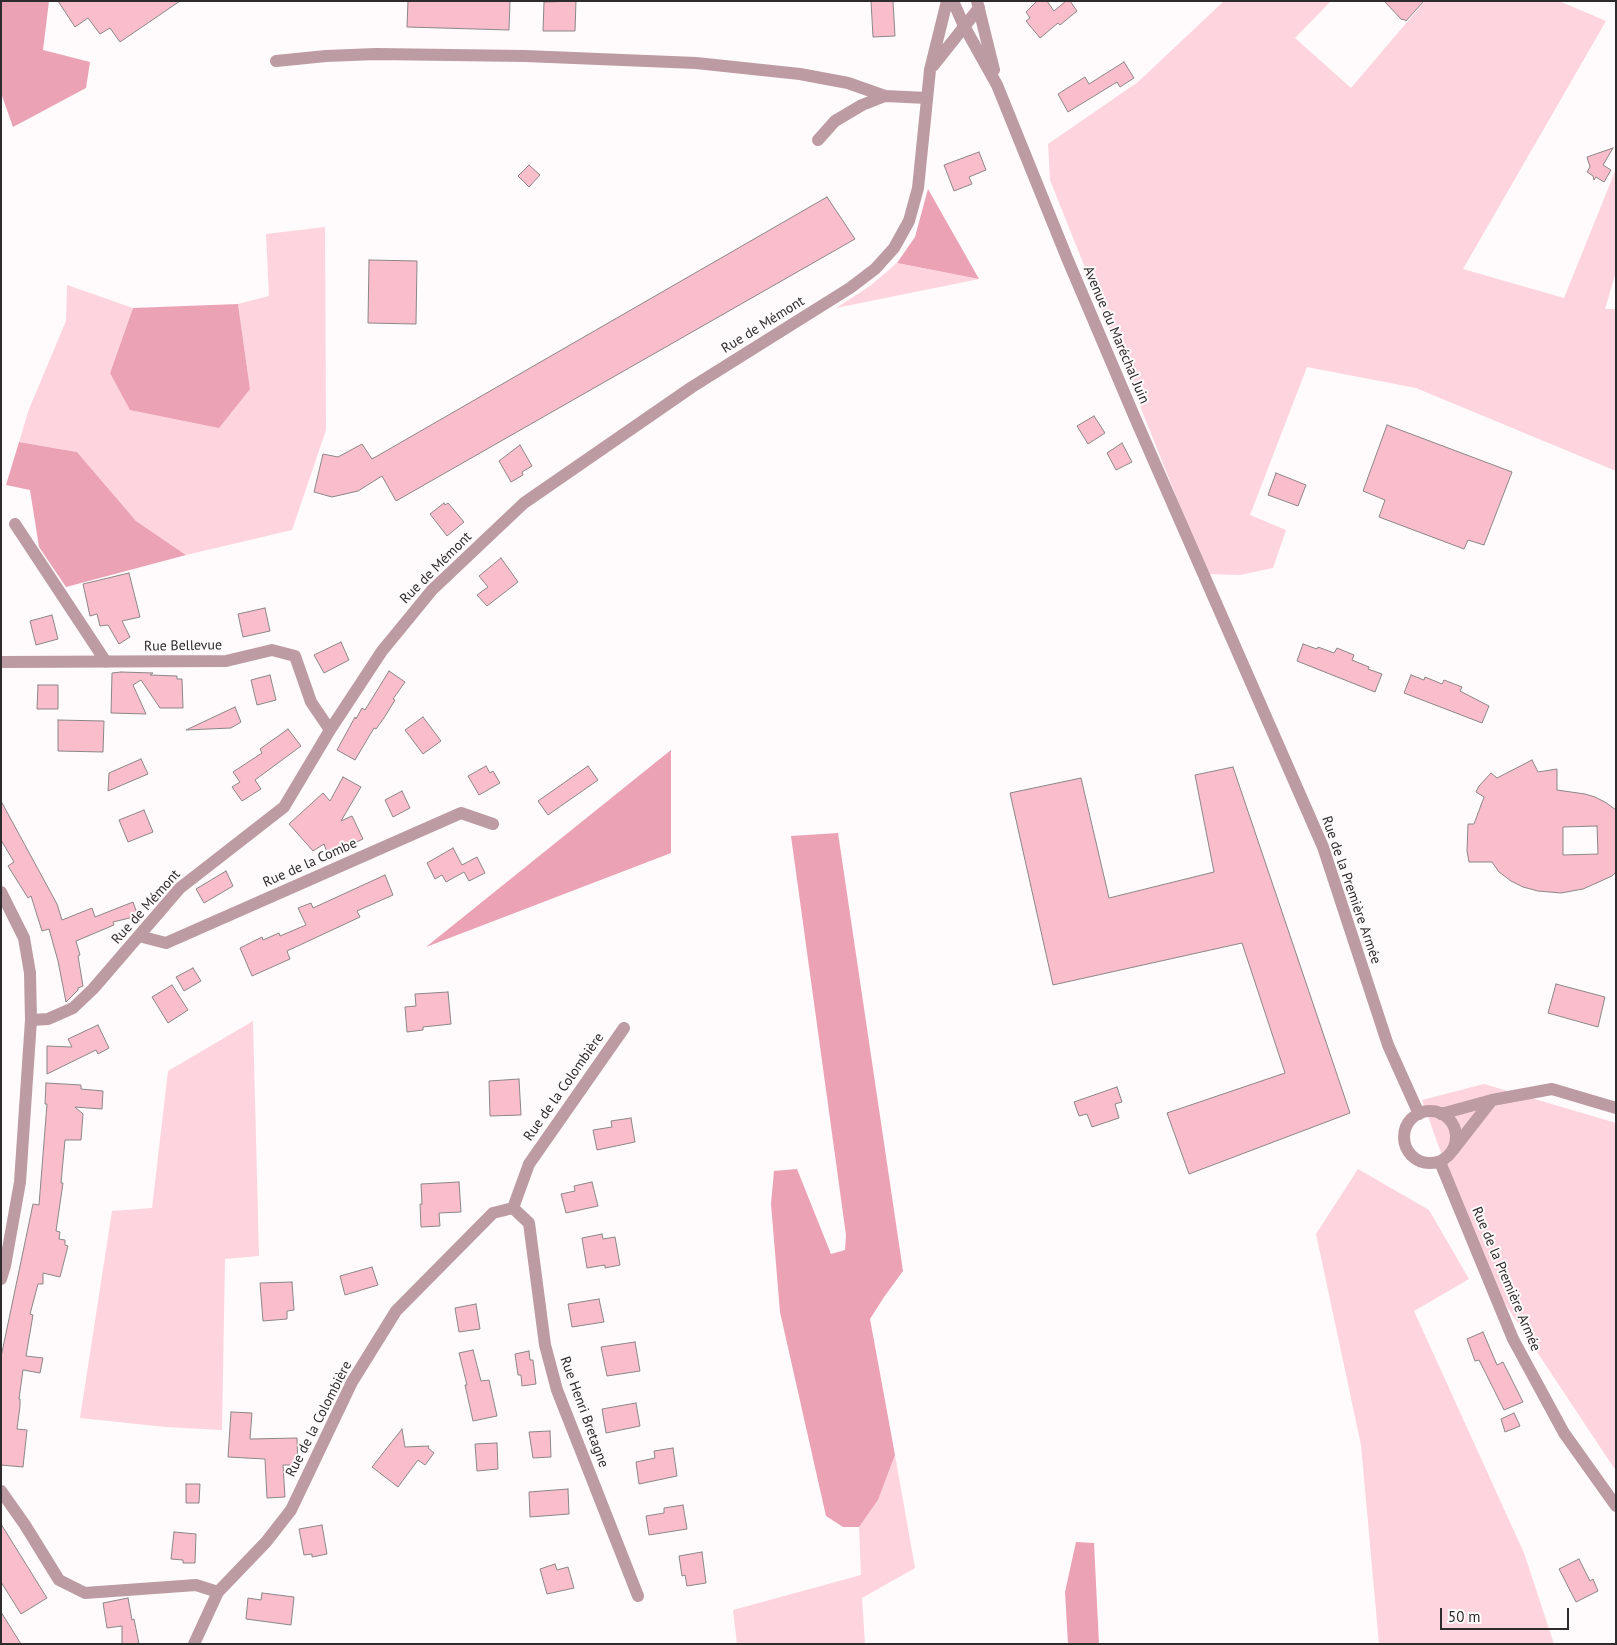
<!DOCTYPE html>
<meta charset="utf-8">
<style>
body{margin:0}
#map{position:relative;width:1617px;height:1645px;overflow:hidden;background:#fffafb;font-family:"PT Sans",sans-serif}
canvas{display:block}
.frame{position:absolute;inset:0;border:2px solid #2d2b2b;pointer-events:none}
.scale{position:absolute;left:1440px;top:1608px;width:129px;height:22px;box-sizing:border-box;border:2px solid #2d2b2b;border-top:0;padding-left:6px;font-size:15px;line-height:18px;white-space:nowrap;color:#2d2b2b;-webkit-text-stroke:4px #fffafb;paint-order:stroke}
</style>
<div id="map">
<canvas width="1617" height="1645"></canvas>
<div class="frame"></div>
<div class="scale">50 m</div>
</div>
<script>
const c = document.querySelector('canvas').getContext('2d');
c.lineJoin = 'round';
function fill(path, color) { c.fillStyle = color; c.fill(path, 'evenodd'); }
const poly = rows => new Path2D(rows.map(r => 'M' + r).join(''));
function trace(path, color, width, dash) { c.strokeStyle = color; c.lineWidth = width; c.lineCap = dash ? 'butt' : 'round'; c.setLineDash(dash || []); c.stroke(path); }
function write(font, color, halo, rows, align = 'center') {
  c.font = font + ' "PT Sans",sans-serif'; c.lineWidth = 4; c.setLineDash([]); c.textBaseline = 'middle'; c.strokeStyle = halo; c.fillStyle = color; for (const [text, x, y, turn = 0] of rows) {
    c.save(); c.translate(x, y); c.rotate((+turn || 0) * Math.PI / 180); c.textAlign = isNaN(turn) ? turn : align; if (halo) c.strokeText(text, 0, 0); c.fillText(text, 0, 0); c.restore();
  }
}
const green = poly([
 [1224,1,1331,1,1295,38,1351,88,1425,1,1559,1,1606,21,1463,269,1564,298,1616,169,1616,272,1605,309,1616,309,1616,471,1416,388,1307,367,1250,515,1286,530,1273,568,1240,575,1207,574,1050,180,1048,144,1138,82],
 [325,227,326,430,292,530,186,555,136,521,77,452,19,442,29,409,66,321,67,285,133,308,110,373,250,389,238,304,269,296,266,234],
 [897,263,979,279,836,308,870,286],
 [253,1021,259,1256,225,1259,222,1430,166,1427,80,1418,112,1211,152,1208,168,1071],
 [1484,1084,1616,1123,1616,1471,1484,1272,1422,1100],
 [1358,1169,1429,1210,1469,1279,1414,1311,1524,1553,1554,1644,1379,1644,1361,1445,1316,1234],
 [895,1455,915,1568,862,1598,865,1644,737,1644,733,1610,861,1575,859,1527,878,1500]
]);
const forest = poly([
 [1,1,49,1,43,50,90,62,86,88,13,127,1,93],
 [928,189,979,279,897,263,915,237],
 [238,304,250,389,219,428,130,410,110,373,133,308],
 [19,442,77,452,136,521,186,555,66,587,39,547,30,490,6,485],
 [671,750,671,853,426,947],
 [838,833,903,1271,884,1297,870,1319,895,1455,878,1500,859,1527,843,1527,826,1516,780,1312,771,1204,774,1171,797,1169,831,1254,845,1250,846,1235,791,836],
 [1076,1542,1094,1543,1099,1644,1068,1644,1065,1592]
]);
const building = poly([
 [58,1,180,1,120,42,110,28,100,34,88,18,75,27,58,1],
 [408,1,510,1,509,30,407,27,408,1],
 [576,1,575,31,543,31,544,2,576,1],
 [871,1,893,1,895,36,873,37,871,1],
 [1037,1,1047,1,1054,11,1066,1,1070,1,1077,11,1060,25,1058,23,1040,38,1026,21,1030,18,1026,12,1037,1],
 [1384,1,1424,1,1406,21,1403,19,1402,20,1384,1],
 [1124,62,1134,78,1120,87,1117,82,1068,112,1058,94,1085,77,1089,84,1124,62],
 [1613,148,1603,165,1611,170,1604,182,1596,177,1594,180,1593,176,1587,172,1590,167,1587,157,1613,148],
 [979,152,986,170,969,177,972,184,954,191,944,165,979,152],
 [529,165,540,175,529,187,518,176,529,165],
 [827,197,855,239,396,501,382,476,358,491,332,497,314,492,323,454,338,457,362,444,372,459,827,197],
 [369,260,417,261,416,324,368,323,369,260],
 [1094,416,1105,433,1088,444,1077,426,1094,416],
 [1387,425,1512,472,1484,545,1468,540,1464,549,1379,517,1385,500,1363,491,1387,425],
 [1122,443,1132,462,1116,470,1107,453,1122,443],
 [520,445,532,466,522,472,523,475,511,482,499,461,520,445],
 [1276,473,1306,485,1298,506,1268,495,1276,473],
 [444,503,445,505,448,503,464,522,447,536,430,514,444,503],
 [501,558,518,582,487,606,477,595,488,587,479,576,501,558],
 [129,573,140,617,122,621,130,637,119,644,108,625,100,626,97,614,90,616,83,584,129,573],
 [265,608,270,631,243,637,238,614,265,608],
 [52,615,58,639,36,645,30,621,52,615],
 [341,642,349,660,324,673,314,655,341,642],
 [1303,644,1317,649,1318,647,1334,653,1337,648,1354,655,1352,660,1369,667,1368,669,1382,674,1375,692,1297,661,1303,644],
 [389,671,405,682,393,699,395,700,384,718,376,729,374,728,355,760,337,750,355,717,356,719,362,708,365,710,389,671],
 [121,672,153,673,150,675,177,676,177,679,182,679,183,708,160,708,141,680,133,685,146,714,111,713,112,673,121,672],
 [270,675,276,700,257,705,251,680,270,675],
 [1411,675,1424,680,1425,677,1442,684,1444,680,1462,687,1460,691,1489,706,1482,723,1404,693,1411,675],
 [38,685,58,685,58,709,37,709,38,685],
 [235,707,241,722,231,728,186,730,235,707],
 [423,717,441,741,423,754,405,730,423,717],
 [58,720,104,721,103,752,58,751,58,720],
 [288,729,301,746,255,780,261,789,242,801,232,787,240,782,233,772,262,753,260,749,288,729],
 [141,759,148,774,108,791,109,773,141,759],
 [1532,760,1538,772,1557,769,1557,790,1585,794,1595,797,1605,802,1616,810,1616,872,1612,876,1583,889,1561,893,1538,891,1523,887,1511,881,1499,872,1492,862,1469,862,1467,851,1468,824,1474,824,1484,797,1476,792,1479,786,1491,773,1497,778,1532,760],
 [1597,826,1598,854,1563,855,1563,827,1597,826],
 [486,766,490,773,493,771,500,783,479,795,468,776,486,766],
 [588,766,598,780,548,815,538,801,588,766],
 [1233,767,1350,1113,1189,1174,1167,1113,1285,1073,1242,943,1053,985,1010,793,1081,778,1109,898,1214,872,1195,775,1233,767],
 [343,777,361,787,341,821,352,816,363,839,328,855,324,844,313,851,289,824,323,793,330,801,343,777],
 [402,791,410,808,393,817,385,800,402,791],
 [1,801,57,904,62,920,92,908,95,917,133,902,138,916,113,922,114,925,76,941,80,955,78,956,83,986,78,988,78,990,66,1002,58,961,49,929,42,931,31,896,28,898,8,866,14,862,1,840,1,801],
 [144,810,153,832,128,842,119,820,144,810],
 [453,848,462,865,477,857,485,873,469,881,464,872,446,882,442,875,435,879,427,863,453,848],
 [226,871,233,886,204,903,196,889,226,871],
 [385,875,393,895,357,911,360,917,287,951,290,959,252,976,240,948,262,937,263,940,279,933,280,936,306,925,298,908,311,903,313,908,385,875],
 [193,968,201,981,184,991,176,977,193,968],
 [1556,984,1605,997,1598,1027,1548,1013,1556,984],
 [172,985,188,1010,168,1023,152,997,172,985],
 [448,992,451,1024,423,1027,423,1030,407,1032,405,1007,416,1006,415,994,448,992],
 [98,1025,109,1048,98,1054,96,1050,47,1074,47,1046,72,1047,68,1039,98,1025],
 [519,1079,521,1115,490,1116,489,1081,519,1079],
 [46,1083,81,1085,81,1089,103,1091,102,1109,75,1107,83,1114,81,1140,65,1140,61,1183,63,1183,56,1231,60,1232,59,1239,65,1240,65,1245,68,1246,60,1277,43,1273,43,1284,38,1284,30,1314,33,1315,26,1356,43,1358,40,1373,23,1370,19,1399,20,1399,20,1406,17,1429,27,1430,23,1467,1,1465,1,1357,33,1204,39,1205,47,1104,45,1104,46,1083],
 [1117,1087,1122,1102,1115,1104,1119,1118,1092,1127,1087,1114,1079,1116,1074,1102,1117,1087],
 [631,1118,635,1142,597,1150,593,1130,612,1127,611,1121,631,1118],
 [459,1182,461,1212,439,1213,440,1226,421,1227,420,1204,422,1204,421,1184,459,1182],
 [592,1182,598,1206,566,1213,561,1194,575,1191,574,1186,592,1182],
 [602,1234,603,1239,615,1237,620,1265,605,1268,605,1265,587,1268,582,1238,602,1234],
 [372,1267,378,1285,345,1295,340,1276,372,1267],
 [292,1282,294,1310,287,1311,287,1319,263,1321,260,1283,292,1282],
 [599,1299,604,1322,572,1327,568,1304,599,1299],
 [476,1304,480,1329,459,1332,455,1308,476,1304],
 [1483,1332,1497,1365,1503,1362,1523,1402,1504,1410,1479,1360,1475,1361,1467,1339,1483,1332],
 [635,1342,640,1371,607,1376,601,1347,635,1342],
 [473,1350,481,1381,489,1380,497,1416,473,1421,465,1385,467,1385,459,1353,473,1350],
 [529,1351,530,1360,533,1360,536,1384,522,1386,521,1375,518,1375,515,1354,529,1351],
 [636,1403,640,1426,606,1433,602,1409,636,1403],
 [231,1412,252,1413,250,1439,297,1438,298,1465,283,1465,285,1497,267,1498,265,1459,228,1457,231,1412],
 [1514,1413,1520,1426,1505,1432,1501,1419,1514,1413],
 [402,1429,405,1447,429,1446,428,1448,434,1453,425,1465,418,1460,398,1487,372,1467,402,1429],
 [550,1431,551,1457,533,1458,529,1432,550,1431],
 [497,1443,498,1469,477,1471,475,1444,497,1443],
 [673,1448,677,1476,639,1484,636,1462,655,1458,654,1451,673,1448],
 [186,1484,200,1484,199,1503,186,1503,186,1484],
 [568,1489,569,1514,530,1517,529,1492,568,1489],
 [683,1505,687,1529,649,1535,646,1516,664,1513,664,1508,683,1505],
 [1,1524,47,1598,21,1614,1,1582,1,1524],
 [322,1525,327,1554,312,1557,312,1554,304,1555,299,1529,322,1525],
 [174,1532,196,1534,195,1563,183,1563,183,1560,171,1559,174,1532],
 [702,1552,706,1583,687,1586,685,1575,682,1576,679,1556,702,1552],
 [1579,1559,1590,1581,1593,1579,1598,1591,1576,1602,1559,1569,1579,1559],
 [555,1564,557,1570,568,1567,574,1588,547,1594,540,1569,555,1564],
 [262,1593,294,1597,291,1625,246,1619,248,1598,261,1600,262,1593],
 [128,1598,132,1620,134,1619,139,1644,122,1644,122,1626,107,1628,103,1603,128,1598],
 [1,1612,21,1644,1,1644,1,1612]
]);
const minor = poly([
 [276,61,326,56,376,54,525,56,696,63,800,74,848,83,885,96],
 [933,66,979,8],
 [818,140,835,121,862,105,885,96,927,98],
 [15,524,106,662],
 [1,662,226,661,272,650,295,656,311,702,330,730],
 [139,936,166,943,461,813,493,824],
 [31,1020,48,1019,73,1008,93,989,180,888,284,807,330,730,382,651,432,590,524,503,692,387,850,288,875,269,894,248,909,221,918,188,930,70,947,1],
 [1441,1114,1492,1100,1552,1089,1616,1108],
 [1453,1150,1492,1100],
 [513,1208,529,1223,545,1345,557,1390,638,1596],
 [1,1491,25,1525,59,1580,85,1593,196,1585,218,1592,266,1542,291,1510,352,1382,396,1311,493,1213,513,1208,529,1164,624,1028],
 [194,1644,218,1592]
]);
const tertiary = poly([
 [953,1,964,26,997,85,1067,258,1135,418,1323,847,1388,1045,1419,1114],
 [977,1,994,70],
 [1,892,24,938,30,973,31,1020,20,1182,5,1266,1,1279],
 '1404 1137a26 26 0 1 1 52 0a26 26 0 1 1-52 0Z',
 [1440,1162,1513,1339,1564,1433,1616,1506]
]);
const streetNames = [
 ["Rue de Mémont",763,325,-32],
 ["Avenue du Maréchal Juin",1116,335,67],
 ["Rue de Mémont",436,568,-45],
 ["Rue Bellevue",183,646,-1],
 ["Rue de la Combe",310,863,-24],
 ["Rue de la Première Armée",1351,890,71],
 ["Rue de Mémont",146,907,-48],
 ["Rue de la Colombière",564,1087,-55],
 ["Rue de la Première Armée",1506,1279,67],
 ["Rue Henri Bretagne",584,1412,70],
 ["Rue de la Colombière",319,1419,-63]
];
fill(green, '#fed5df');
fill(forest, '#eba2b5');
fill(building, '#f9bdcb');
trace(building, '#8b8788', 1);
trace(minor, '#bc9ba3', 12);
trace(tertiary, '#bc9ba3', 12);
write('14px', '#2d2b2b', '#fffafb', streetNames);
</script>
